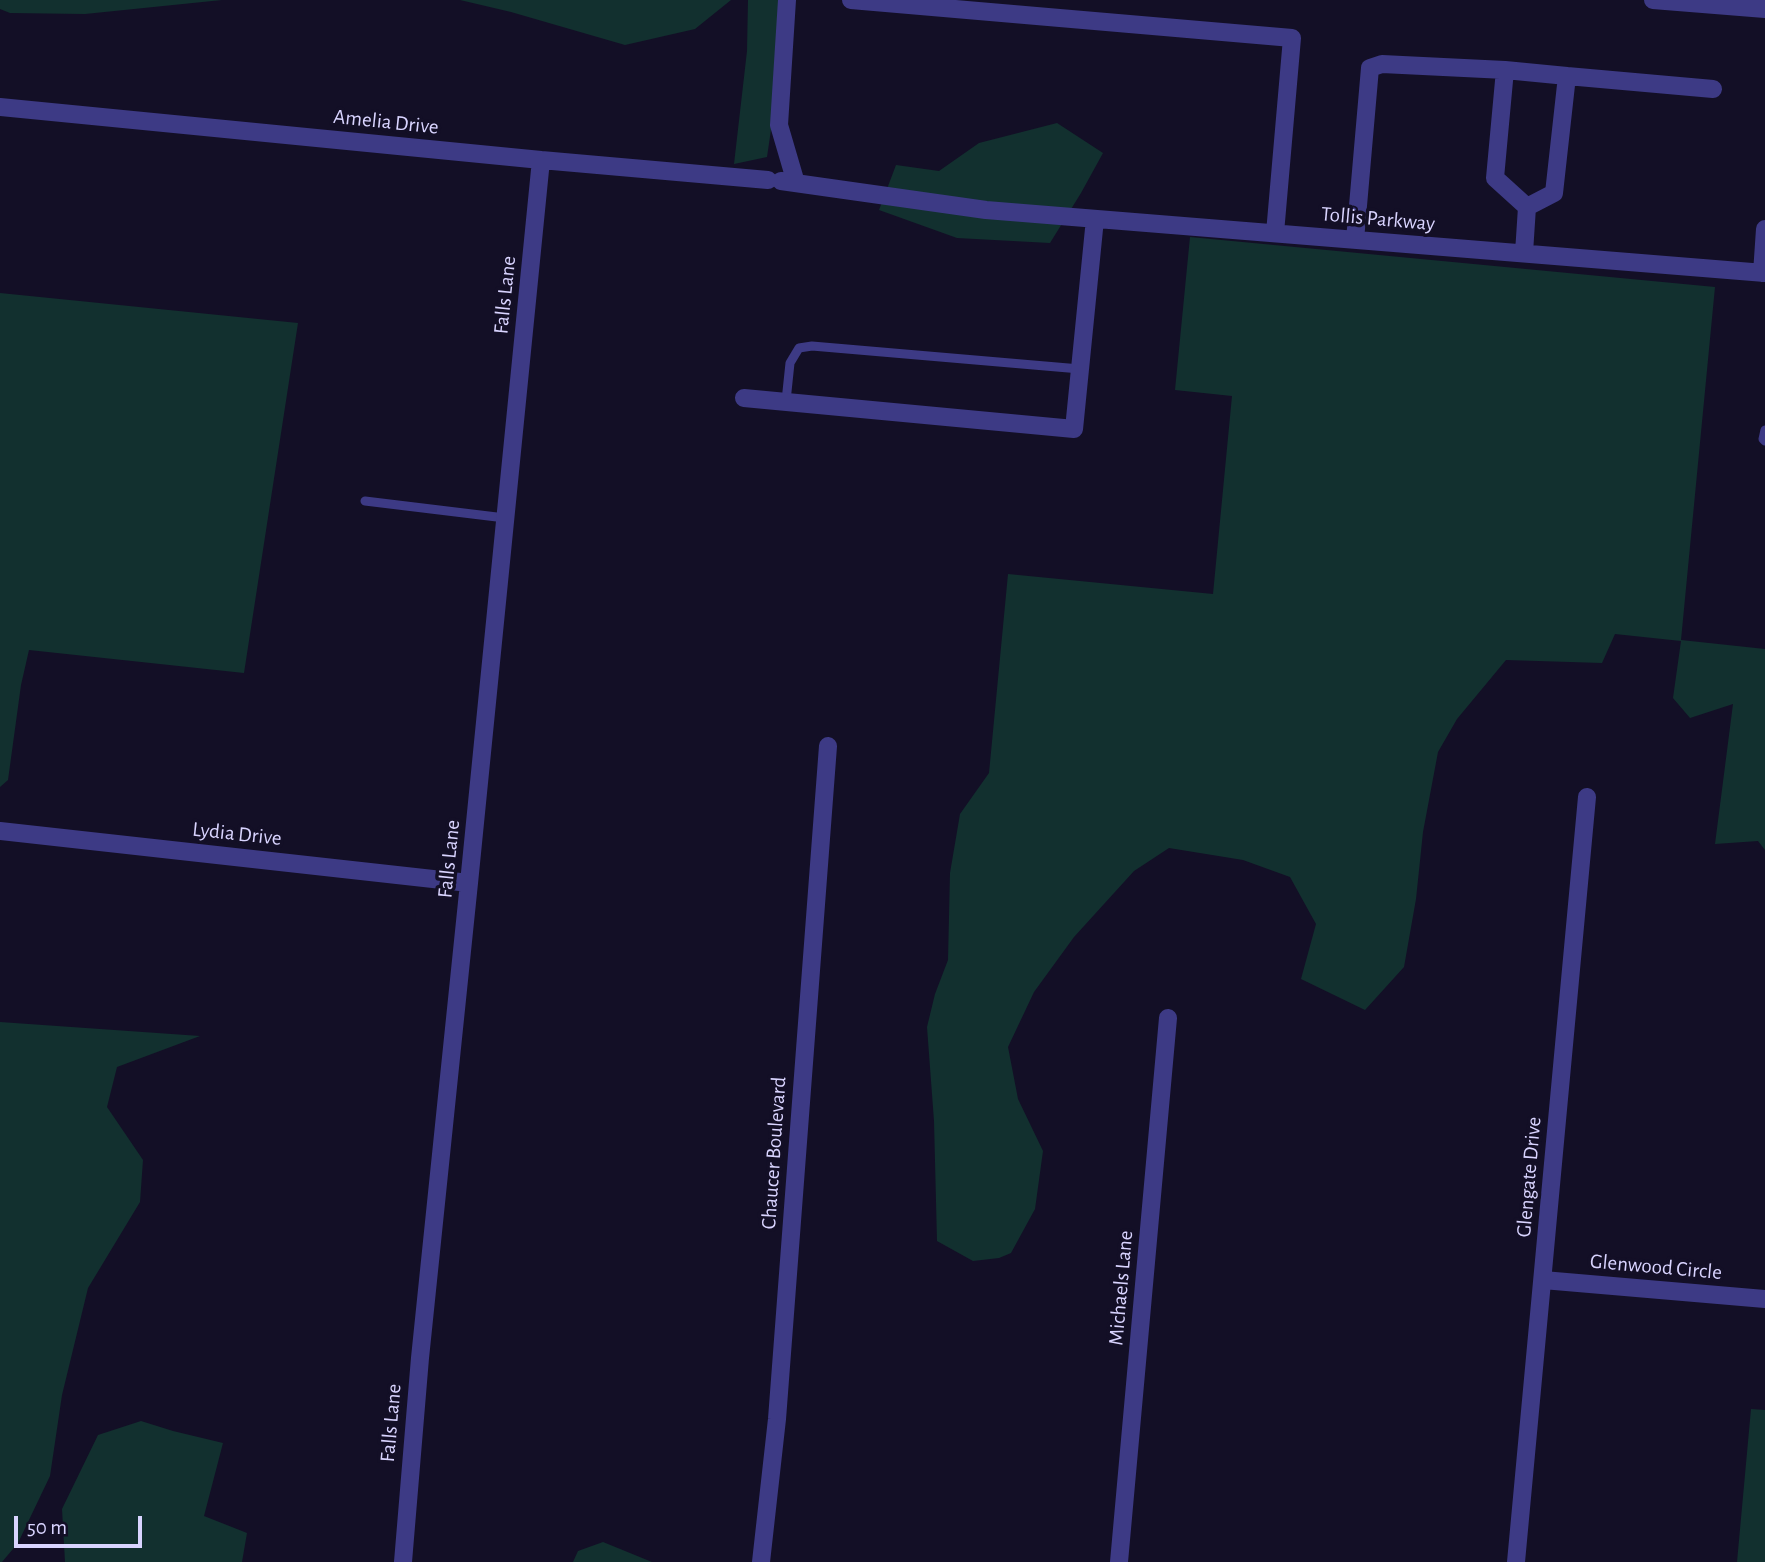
<!DOCTYPE html>
<style>
body{margin:0}
#map{position:relative;width:1765px;height:1562px;overflow:hidden;background:#130f26;font-family:"Alegreya Sans",sans-serif}
canvas{display:block}
.scale{position:absolute;left:14px;top:1516px;width:128px;height:32px;box-sizing:border-box;border:4px solid #d9d4ff;border-top:0;padding-left:9px;font-size:21px;line-height:24px;white-space:nowrap;color:#d9d4ff;-webkit-text-stroke:5px #130f26;paint-order:stroke}
</style>
<div id="map">
<canvas width="1765" height="1562"></canvas>
<div class="scale">50 m</div>
</div>
<script>
const c = document.querySelector('canvas').getContext('2d');
c.lineJoin = 'round';
function fill(path, color) { c.fillStyle = color; c.fill(path, 'evenodd'); }
const poly = rows => new Path2D(rows.map(r => 'M' + r).join(''));
function trace(path, color, width, dash) { c.strokeStyle = color; c.lineWidth = width; c.lineCap = dash ? 'butt' : 'round'; c.setLineDash(dash || []); c.stroke(path); }
function write(font, color, halo, rows, align = 'center') {
  c.font = font + ' "Alegreya Sans",sans-serif'; c.lineWidth = 7; c.setLineDash([]); c.textBaseline = 'middle'; c.strokeStyle = halo; c.fillStyle = color; for (const [text, x, y, turn = 0] of rows) {
    c.save(); c.translate(x, y); c.rotate((+turn || 0) * Math.PI / 180); c.textAlign = isNaN(turn) ? turn : align; if (halo) c.strokeText(text, 0, 0); c.fillText(text, 0, 0); c.restore();
  }
}
const green = poly([
 [0,0,222,0,85,14,10,13,0,9],
 [460,0,731,0,695,29,625,45,511,12],
 [748,0,790,0,767,157,734,164,747,51],
 [1057,123,1103,153,1081,193,1050,243,957,238,879,210,896,165,939,171,979,143],
 [1190,237,1715,287,1681,640,1765,649,1765,850,1758,841,1715,844,1733,704,1690,718,1673,698,1681,641,1615,634,1602,663,1506,660,1457,719,1438,752,1423,832,1416,899,1404,967,1365,1010,1301,979,1316,924,1290,877,1243,860,1169,848,1134,871,1074,937,1034,992,1008,1047,1018,1099,1043,1151,1035,1209,1011,1253,999,1258,973,1261,937,1241,934,1121,927,1027,935,994,948,960,950,873,960,814,989,773,1008,574,1213,594,1232,396,1175,390],
 [0,293,298,323,244,673,29,650,21,685,8,780,0,787],
 [0,1022,200,1036,117,1067,107,1107,143,1160,140,1202,88,1288,62,1395,50,1476,18,1543,2,1562,0,1562],
 [1751,1409,1765,1410,1765,1562,1737,1562],
 [141,1421,173,1431,223,1443,204,1516,247,1533,242,1562,65,1562,62,1509,98,1435],
 [603,1542,652,1562,573,1562,578,1551]
]);
const service = poly([
 [786,401,790,363,799,348,812,346,1080,369],
 [1765,430,1763,439,1765,441],
 [365,501,505,518]
]);
const minor = poly([
 [787,0,779,125,796,183],
 [851,0,1292,38,1275,233],
 [1653,0,1765,9],
 [1567,76,1713,89],
 [0,107,541,160,768,180],
 [781,181,986,210,1765,273],
 [1355,240,1370,68,1382,64,1505,70],
 [1524,253,1527,207,1554,193,1567,76,1505,70,1495,178,1527,207],
 [1762,273,1765,229],
 [744,398,1074,429,1095,219],
 [0,831,469,883],
 [1543,1280,1765,1299],
 [403,1562,420,1358,469,883,541,160],
 [761,1562,777,1419,828,746],
 [1119,1562,1168,1018],
 [1516,1562,1587,797]
]);
const streetNames = [
 ["Amelia Drive",386,122,6],
 ["Tollis Parkway",1378,219,5],
 ["Falls Lane",505,295,-84],
 ["Lydia Drive",237,834,6],
 ["Falls Lane",449,859,-84],
 ["Chaucer Boulevard",774,1153,-86],
 ["Glengate Drive",1529,1177,-85],
 ["Glenwood Circle",1656,1267,5],
 ["Michaels Lane",1121,1288,-85],
 ["Falls Lane",391,1423,-85]
];
fill(green, '#12302f');
trace(service, '#3d3a85', 9);
trace(minor, '#3d3a85', 18);
write('21px', '#d9d4ff', '#130f26', streetNames);
</script>
